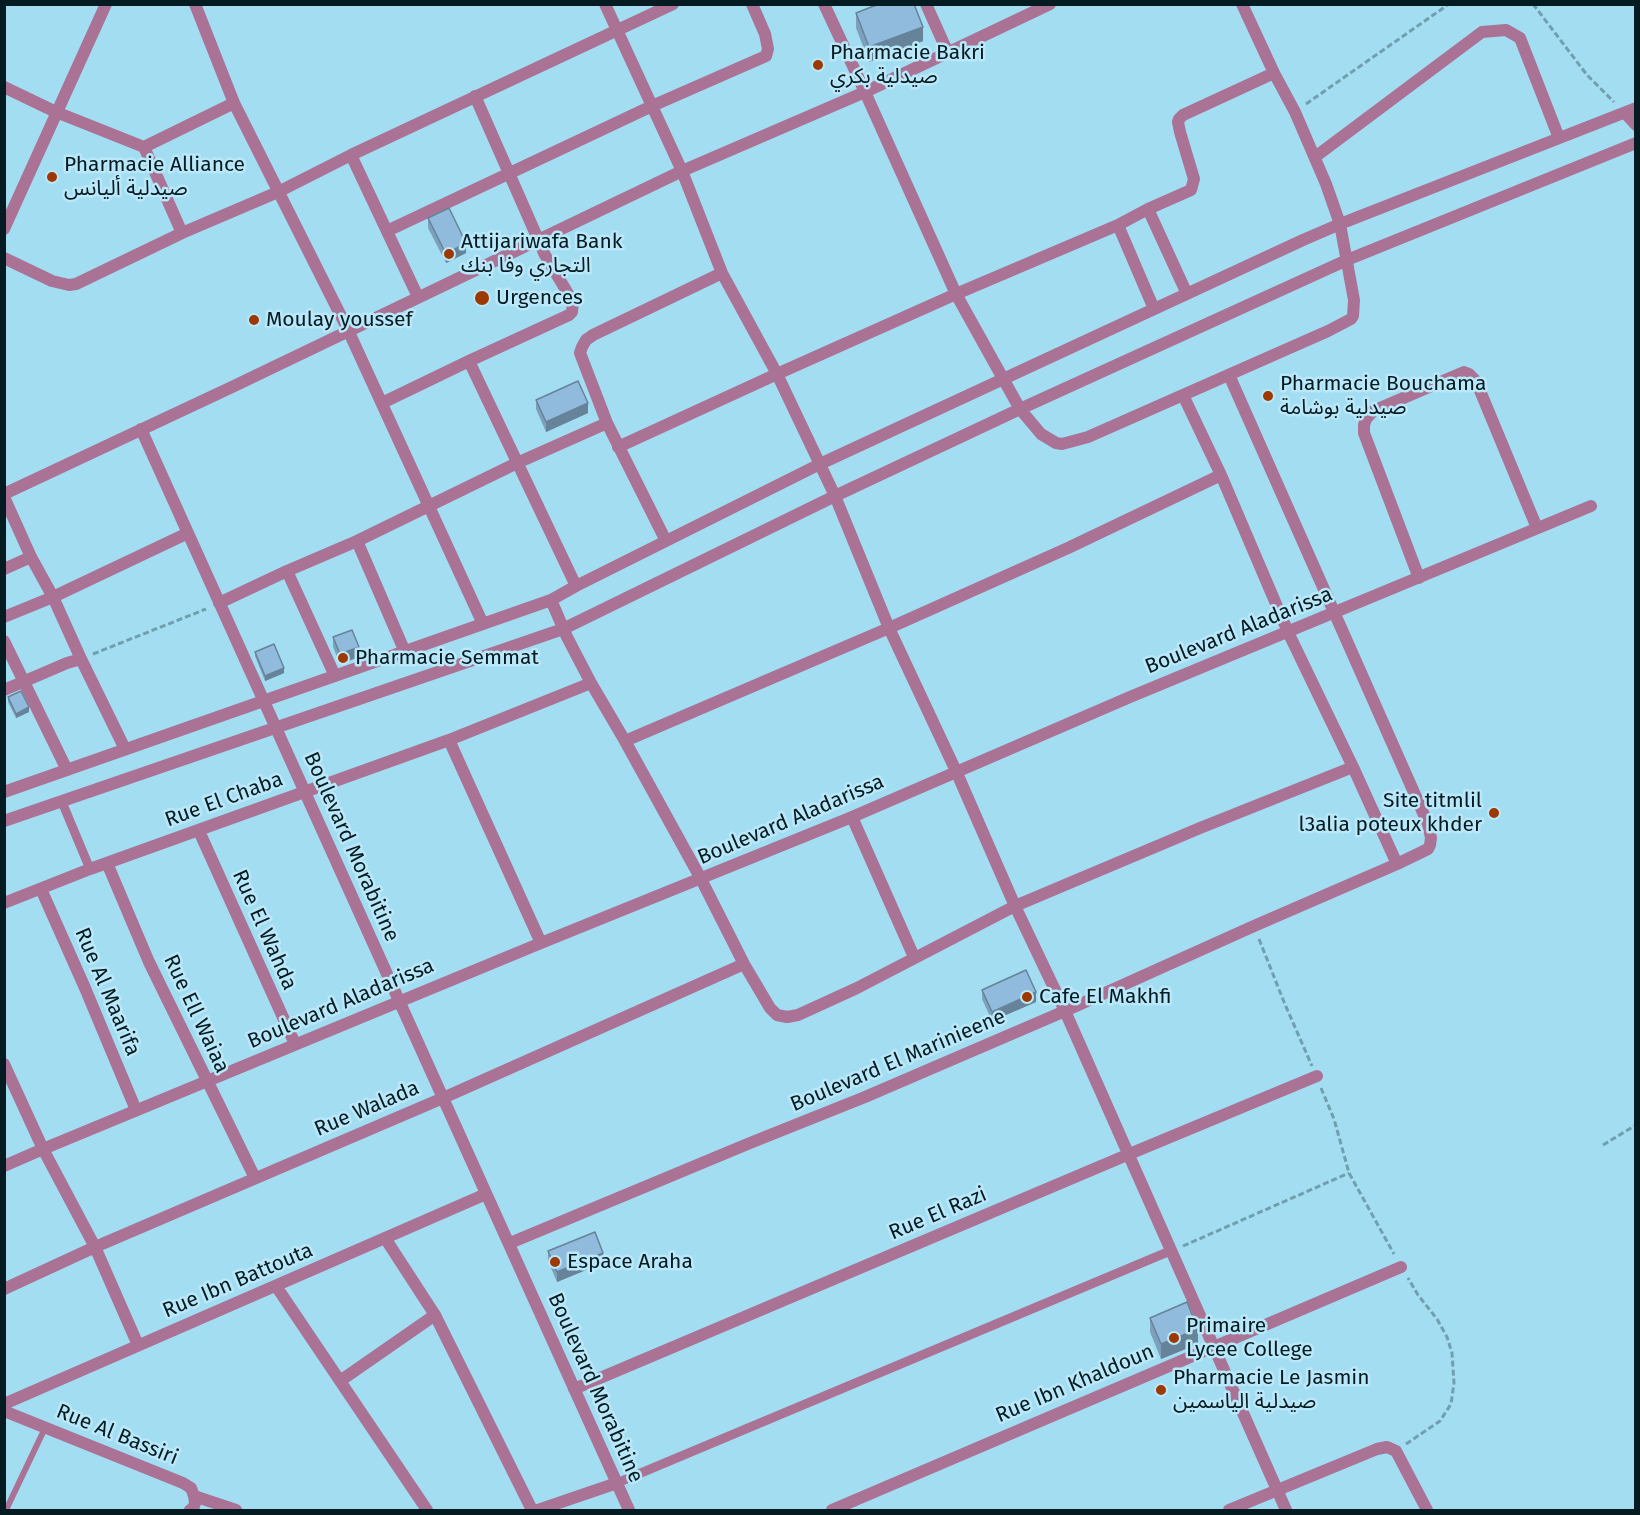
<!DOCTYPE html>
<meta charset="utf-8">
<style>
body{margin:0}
#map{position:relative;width:1640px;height:1515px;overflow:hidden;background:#a3ddf2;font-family:"Fira Sans",sans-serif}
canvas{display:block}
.frame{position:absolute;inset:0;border:6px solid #041b22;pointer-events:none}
</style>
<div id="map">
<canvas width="1640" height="1515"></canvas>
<div class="frame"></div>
</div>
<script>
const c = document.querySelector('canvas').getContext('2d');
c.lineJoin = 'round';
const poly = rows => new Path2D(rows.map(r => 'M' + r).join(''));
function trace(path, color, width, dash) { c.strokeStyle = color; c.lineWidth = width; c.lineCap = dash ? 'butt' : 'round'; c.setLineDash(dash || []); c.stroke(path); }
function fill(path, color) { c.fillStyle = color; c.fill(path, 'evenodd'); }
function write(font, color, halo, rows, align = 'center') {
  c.font = font + ' "Fira Sans","Noto Sans Arabic",sans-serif'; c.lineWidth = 5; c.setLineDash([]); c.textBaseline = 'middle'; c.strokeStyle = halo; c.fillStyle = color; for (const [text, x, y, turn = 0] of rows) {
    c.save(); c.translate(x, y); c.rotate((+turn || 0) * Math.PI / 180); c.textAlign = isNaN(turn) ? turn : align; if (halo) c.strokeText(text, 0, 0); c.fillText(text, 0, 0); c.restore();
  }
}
const path = poly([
 [1533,4,1587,75,1614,102],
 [1306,104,1449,4],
 [93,654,206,609],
 [1259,939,1284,1002,1312,1066],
 [1321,1088,1334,1119,1349,1173,1394,1254],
 [1603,1145,1636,1125],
 [1183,1246,1349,1173],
 [1406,1444,1440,1421,1451,1404,1454,1383,1452,1353,1447,1337,1437,1319,1418,1295,1408,1278]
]);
const service = poly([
 [6,1510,45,1428]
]);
const pedestrian = poly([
 [62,802,90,869],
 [617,1483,1170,1251]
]);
const minor = poly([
 [195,4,234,103,348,330,483,624],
 [605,4,682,171,722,273,777,374,835,496,889,628,956,771,1015,906,1065,1011,1286,1510],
 [824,4,865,92,956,294,1020,409,1041,434,1056,443,1062,444,1088,437,1183,395,1328,331,1351,319,1353,316,1354,300,1340,224,1326,184,1295,112,1274,73,1242,4],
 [926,4,948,53],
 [4,87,56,112,144,147,182,233],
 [1625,113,1636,125],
 [144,147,234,103],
 [351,155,418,297],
 [1315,157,1482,32,1506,30,1520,38,1559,138],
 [1148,209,1187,294],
 [1118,225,1154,309],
 [4,229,106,4],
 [387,231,652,106,766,56,768,49,765,34,752,4],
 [4,258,52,281,69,285,76,284,182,233,278,192,351,155,673,4],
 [469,361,576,586],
 [1183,395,1221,475,1288,632,1353,767,1397,864,1428,849,1430,845,1431,838,1428,824,1229,375],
 [382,403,469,361,569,315,572,312,573,302,545,255,475,96],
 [141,429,629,1510],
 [618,447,777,374,956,294,1118,225,1148,209,1191,190,1194,179,1180,132,1178,122,1179,119,1183,115,1274,73],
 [4,494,232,387,682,171,865,92,1050,4],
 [4,497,31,557,53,597,81,659,125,749],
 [357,541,405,652],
 [666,541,607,423,580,353,582,347,586,340,593,335,722,273],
 [4,569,31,557],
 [287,571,335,676],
 [1419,578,1364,433,1364,425,1366,419,1373,411,1464,372,1469,374,1476,381,1537,528],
 [551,600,567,637,591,683,625,741,701,879,744,964,770,1008,777,1015,787,1017,798,1015,857,988,1015,906,1200,828,1353,767],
 [219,603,287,571,357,541,517,463,607,423],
 [4,617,53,597,188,533],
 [4,641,67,770],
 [4,690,67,663,81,659],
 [449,740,541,943],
 [625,741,889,628,1068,548,1221,475],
 [4,792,551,600,576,586,820,464,1303,240,1340,224,1636,108],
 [852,817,914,957],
 [4,821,563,629,835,496,1020,409,1347,260,1636,143],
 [199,831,295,1044],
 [107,863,149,962,255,1178],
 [41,889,85,988,136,1110],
 [4,903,90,869,449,740,591,683],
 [4,1064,43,1149,95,1247,138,1345],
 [4,1166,43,1149,541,943,852,817,1130,697,1591,506],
 [385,1238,435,1315,532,1510],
 [510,1243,750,1143,865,1097,1065,1011,1254,926,1397,864],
 [276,1286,427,1510],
 [4,1289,95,1247,443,1098,744,964],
 [340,1381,435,1315],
 [574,1389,1127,1155,1317,1076],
 [4,1404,486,1194],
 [4,1411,183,1483,191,1488,194,1496,195,1503,193,1509,190,1510],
 [194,1496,236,1510],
 [538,1510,617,1483],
 [832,1510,1401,1267],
 [1229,1510,1377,1449,1387,1447,1396,1451,1427,1510]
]);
const wall = poly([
 [856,13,923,41,869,62,856,28],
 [428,218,466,253,446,263,428,228],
 [536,400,588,413,546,432,536,409],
 [333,637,359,657,340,664,333,647],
 [255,652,284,673,265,681,255,656],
 [8,697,29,712,16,718,8,702],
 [982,990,1036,1002,992,1021,982,999],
 [548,1251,603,1263,557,1282,548,1261],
 [1150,1318,1198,1344,1161,1359,1150,1332]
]);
const shadedWall = poly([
 [923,27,923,41,869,62,869,47],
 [466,243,466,253,446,263,446,254],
 [588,403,588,413,546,432,546,422],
 [359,647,359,657,340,664,340,654],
 [284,668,284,673,265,681,265,676],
 [29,707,29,712,16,718,16,714],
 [1036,992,1036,1002,992,1021,992,1012],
 [603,1253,603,1263,557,1282,557,1272],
 [1198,1329,1198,1344,1161,1359,1161,1344]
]);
const building = poly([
 [879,4,914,4,923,27,869,47,856,13,879,4],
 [449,208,466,243,446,254,428,218,449,208],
 [578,381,588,403,546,422,536,400,578,381],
 [352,630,359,647,340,654,333,637,352,630],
 [274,644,284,668,265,676,255,652,274,644],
 [21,691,29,707,16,714,8,697,21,691],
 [1026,970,1036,992,992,1012,982,990,1026,970],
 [595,1232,603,1253,557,1272,548,1251,595,1232],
 [1187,1302,1198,1329,1161,1344,1150,1318,1187,1302]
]);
const markers = [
 [818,65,6,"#9c3800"],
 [52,177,6,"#9c3800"],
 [449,254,6,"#9c3800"],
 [482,298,8,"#9c3800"],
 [254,320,6,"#9c3800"],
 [1268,396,6,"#9c3800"],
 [343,658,6,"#9c3800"],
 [1494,813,6,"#9c3800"],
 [1027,997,6,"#9c3800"],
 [555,1262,6,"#9c3800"],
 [1174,1338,6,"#9c3800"],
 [1161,1390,6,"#9c3800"]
];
const poiNames = [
 ["Pharmacie Bakri",830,53],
 ["صيدلية بكري",830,77],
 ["Pharmacie Alliance",64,165],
 ["صيدلية أليانس",64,189],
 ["Attijariwafa Bank",461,242],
 ["التجاري وفا بنك",461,266],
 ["Urgences",496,298],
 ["Moulay youssef",266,320],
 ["Pharmacie Bouchama",1280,384],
 ["صيدلية بوشامة",1280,408],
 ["Pharmacie Semmat",355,658],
 ["Site titmlil",1482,801,"right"],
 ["l3alia poteux khder",1482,825,"right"],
 ["Cafe El Makhfi",1039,997],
 ["Espace Araha",567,1262],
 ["Primaire",1186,1326],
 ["Lycee College",1186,1350],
 ["Pharmacie Le Jasmin",1173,1378],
 ["صيدلية الياسمين",1173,1402]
];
const streetNames = [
 ["Boulevard Aladarissa",1239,631,-22],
 ["Rue El Chaba",224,800,-20],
 ["Boulevard Aladarissa",791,820,-23],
 ["Boulevard Morabitine",351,847,66],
 ["Rue El Wahda",264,930,66],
 ["Rue Al Maarifa",107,992,67],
 ["Boulevard Aladarissa",341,1004,-23],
 ["Rue Ell Waiaa",196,1014,65],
 ["Boulevard El Marinieene",898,1061,-23],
 ["Rue Walada",367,1109,-23],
 ["Rue El Razi",938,1214,-23],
 ["Rue Ibn Battouta",238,1281,-23],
 ["Rue Ibn Khaldoun",1075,1384,-23],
 ["Boulevard Morabitine",595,1388,66],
 ["Rue Al Bassiri",117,1435,22]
];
trace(path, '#709faf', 3, [6, 3]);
trace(service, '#aa7395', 6);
trace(pedestrian, '#aa7395', 9);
trace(minor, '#aa7395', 12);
fill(wall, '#7da1bd');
fill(shadedWall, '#66839a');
fill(building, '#91bbdc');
trace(building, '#66839a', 1.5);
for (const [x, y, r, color] of markers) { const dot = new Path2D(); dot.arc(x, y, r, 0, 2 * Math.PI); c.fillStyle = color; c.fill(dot); trace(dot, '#bbe8f9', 2); }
write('21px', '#041b22', '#bbe8f9', poiNames, 'left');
write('21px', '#041b22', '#bbe8f9', streetNames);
</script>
